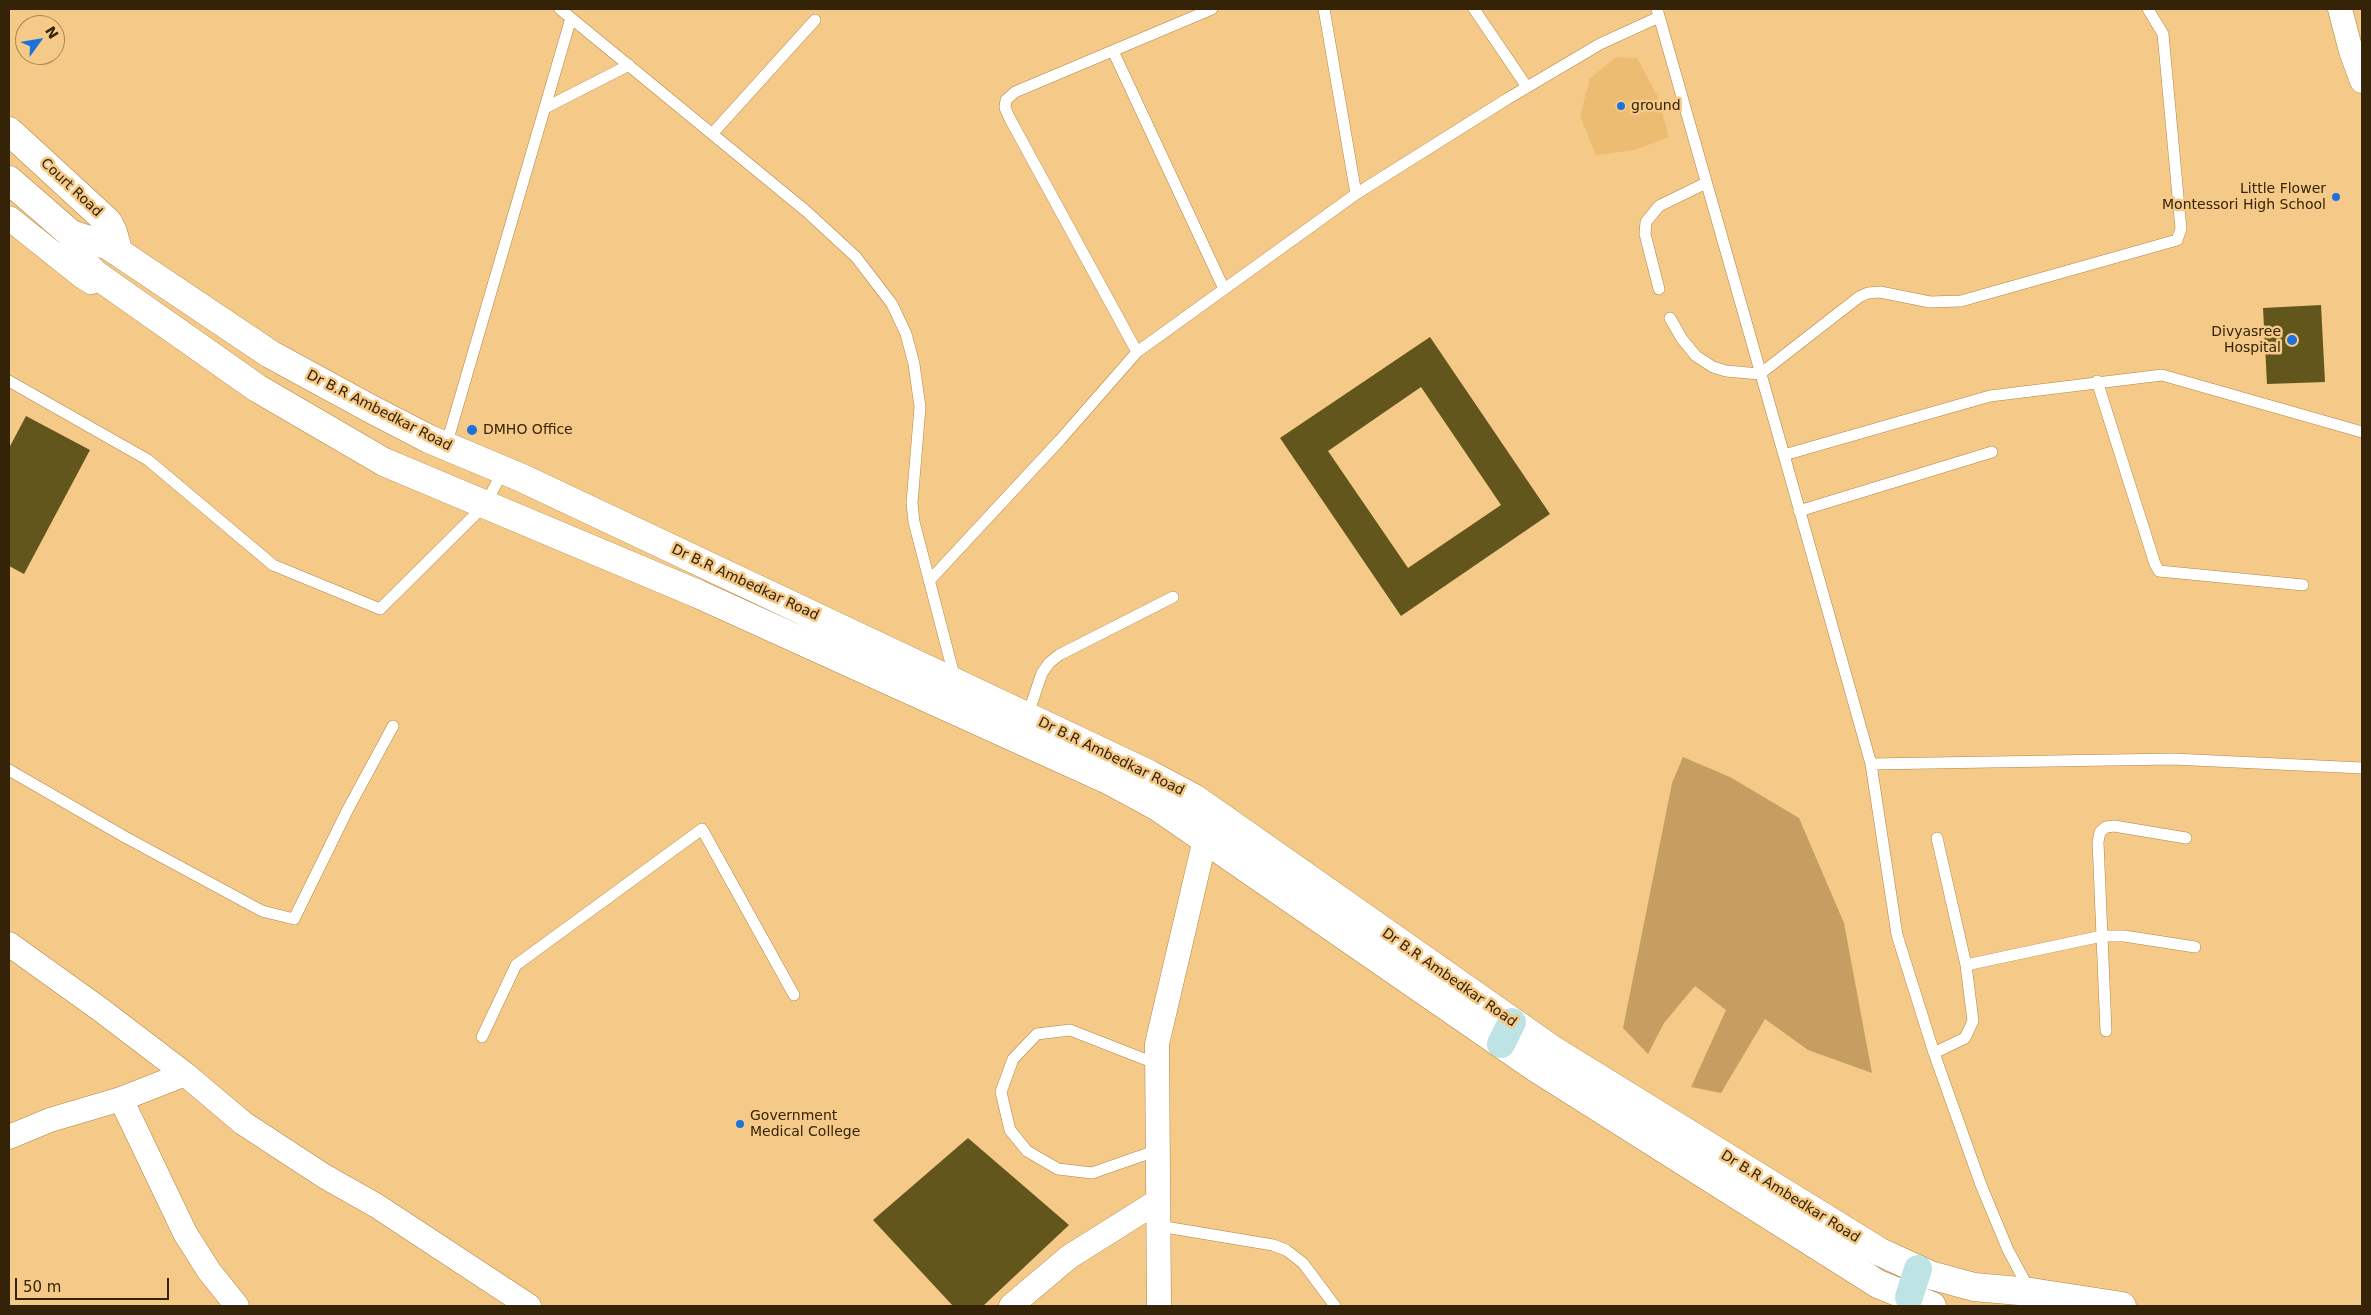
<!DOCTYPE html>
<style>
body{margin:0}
#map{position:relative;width:2371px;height:1315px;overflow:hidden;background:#f5c987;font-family:"DejaVu Sans",sans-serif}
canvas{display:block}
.frame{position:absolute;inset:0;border:10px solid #342307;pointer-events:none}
.north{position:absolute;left:15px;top:15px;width:50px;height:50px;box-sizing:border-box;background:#f5c987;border:1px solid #a88754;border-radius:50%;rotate:58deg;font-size:14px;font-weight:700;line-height:20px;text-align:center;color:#342307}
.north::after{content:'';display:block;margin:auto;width:18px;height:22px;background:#1d71dc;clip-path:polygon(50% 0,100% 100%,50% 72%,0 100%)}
.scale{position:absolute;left:15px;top:1278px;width:154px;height:22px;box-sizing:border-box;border:2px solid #342307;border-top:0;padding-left:6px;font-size:15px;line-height:18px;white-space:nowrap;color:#342307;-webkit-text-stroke:4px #f5c987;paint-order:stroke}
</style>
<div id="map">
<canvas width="2371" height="1315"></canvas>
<div class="frame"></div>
<div class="north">N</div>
<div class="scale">50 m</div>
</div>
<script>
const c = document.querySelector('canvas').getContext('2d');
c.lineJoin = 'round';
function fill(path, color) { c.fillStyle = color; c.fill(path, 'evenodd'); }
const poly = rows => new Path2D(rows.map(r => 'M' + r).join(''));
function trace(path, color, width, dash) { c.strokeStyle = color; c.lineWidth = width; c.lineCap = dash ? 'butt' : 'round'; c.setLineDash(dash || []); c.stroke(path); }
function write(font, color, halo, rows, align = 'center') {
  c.font = font + ' "DejaVu Sans",sans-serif'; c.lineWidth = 5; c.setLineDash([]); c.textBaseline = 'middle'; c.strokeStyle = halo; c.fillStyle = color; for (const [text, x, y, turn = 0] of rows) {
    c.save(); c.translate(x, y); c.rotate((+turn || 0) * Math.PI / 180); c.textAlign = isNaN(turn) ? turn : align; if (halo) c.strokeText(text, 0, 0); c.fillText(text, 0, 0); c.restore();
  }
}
const built = poly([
 [1617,57,1637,58,1657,95,1669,137,1635,150,1596,155,1580,116,1590,78]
]);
const green = poly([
 [1683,757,1730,777,1799,818,1844,923,1872,1073,1808,1050,1765,1019,1721,1093,1691,1087,1726,1010,1695,986,1664,1023,1648,1054,1623,1028,1672,783]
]);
const building = poly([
 [2321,305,2325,382,2267,384,2263,308],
 [1430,337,1550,514,1401,616,1280,438],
 [1421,387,1501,505,1408,568,1328,451],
 [26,416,90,450,24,574,9,566,9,448],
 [968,1138,1069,1225,983,1306,953,1306,873,1220]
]);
const service = poly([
 [560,9,806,211,856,257,892,304,906,334,914,364,920,407,912,503,914,522,955,679],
 [1474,9,1527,87],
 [1657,9,1784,455],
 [1113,51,1224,289],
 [545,108,629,65],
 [712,134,815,20],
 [1356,194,1507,99,1600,44,1659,17],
 [1659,289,1645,234,1646,222,1659,206,1706,183],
 [1670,318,1682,339,1696,356,1713,367,1726,371,1760,374,1859,297,1868,293,1880,292,1930,302,1961,301,2177,240,2181,229,2163,34,2148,9],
 [1137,352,1010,119,1005,108,1006,100,1015,92,1212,9],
 [9,381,148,460,273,565,380,609,485,505,503,471],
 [2097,381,2155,564,2159,571,2303,585],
 [446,446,571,18],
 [1799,511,1992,452],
 [929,581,1060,440,1137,352,1356,194,1324,9],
 [1027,717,1042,673,1049,663,1059,655,1173,597],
 [1871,764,1784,455,1990,396,2162,375,2362,432],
 [9,770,125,837,262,911,294,919,348,809,393,726],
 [1966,965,2102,936,2124,936,2195,947],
 [2106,1031,2098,842,2100,832,2106,827,2114,826,2186,838],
 [482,1037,516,965,702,829,794,995],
 [1934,1053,1965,1038,1973,1021,1966,965,1937,838],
 [1157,1064,1070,1030,1037,1034,1013,1059,1001,1092,1010,1130,1027,1151,1058,1169,1092,1173,1158,1150],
 [1159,1226,1273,1245,1286,1250,1303,1263,1335,1306],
 [2029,1289,2008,1250,1981,1185,1934,1053,1897,935,1871,764,2173,759,2362,768]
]);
const minor = poly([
 [2340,9,2351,51,2362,81],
 [9,218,83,277,91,282,100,280],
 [9,944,101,1010,185,1074,243,1123,324,1176,377,1206,529,1306],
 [121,1099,185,1233,209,1271,237,1306],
 [9,1137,50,1120,121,1099,185,1074],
 [1011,1306,1069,1257,1158,1201],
 [1159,1306,1157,1044,1209,822]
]);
const tertiary = poly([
 [9,131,108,222,113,232,119,253],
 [9,180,71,234,109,246,270,354,371,409,429,439,522,478,1149,774,1194,798,1553,1050,1880,1252,1930,1275,1974,1287,2031,1292,2122,1306],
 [71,234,85,264,95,274,257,388,384,462,698,594,1108,780,1158,807,1536,1068,1878,1284,1932,1306]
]);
const secondary = poly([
 [1501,1044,1512,1022],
 [1909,1297,1918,1269]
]);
const markers = [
 [1621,106,5,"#1d71dc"],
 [2336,197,5,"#1d71dc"],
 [2292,340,6,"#1d71dc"],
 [472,430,6,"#1d71dc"],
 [740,1124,5,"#1d71dc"]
];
const poiNames = [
 ["ground",1631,106],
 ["Little Flower",2326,189,"right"],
 ["Montessori High School",2326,205,"right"],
 ["Divyasree",2281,332,"right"],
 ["Hospital",2281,348,"right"],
 ["DMHO Office",483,430],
 ["Government",750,1116],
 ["Medical College",750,1132]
];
const streetNames = [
 ["Court Road",71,188,43],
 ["Dr B.R Ambedkar Road",379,411,27],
 ["Dr B.R Ambedkar Road",745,583,25],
 ["Dr B.R Ambedkar Road",1111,757,26],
 ["Dr B.R Ambedkar Road",1449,978,35],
 ["Dr B.R Ambedkar Road",1790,1197,32]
];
fill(built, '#ecbc72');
fill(green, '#c69e61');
fill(building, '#63561c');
trace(service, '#b08645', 12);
trace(minor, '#b08645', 25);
trace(tertiary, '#b08645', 29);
trace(secondary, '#b08645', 29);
trace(service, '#fff', 11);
trace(minor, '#fff', 24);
trace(tertiary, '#fff', 28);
trace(secondary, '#bde3e4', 28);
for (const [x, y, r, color] of markers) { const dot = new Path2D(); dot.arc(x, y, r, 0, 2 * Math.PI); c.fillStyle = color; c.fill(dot); trace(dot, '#f5c987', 2); }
write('14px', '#342307', '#f5c987', poiNames, 'left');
write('14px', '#342307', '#f5c987', streetNames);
</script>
